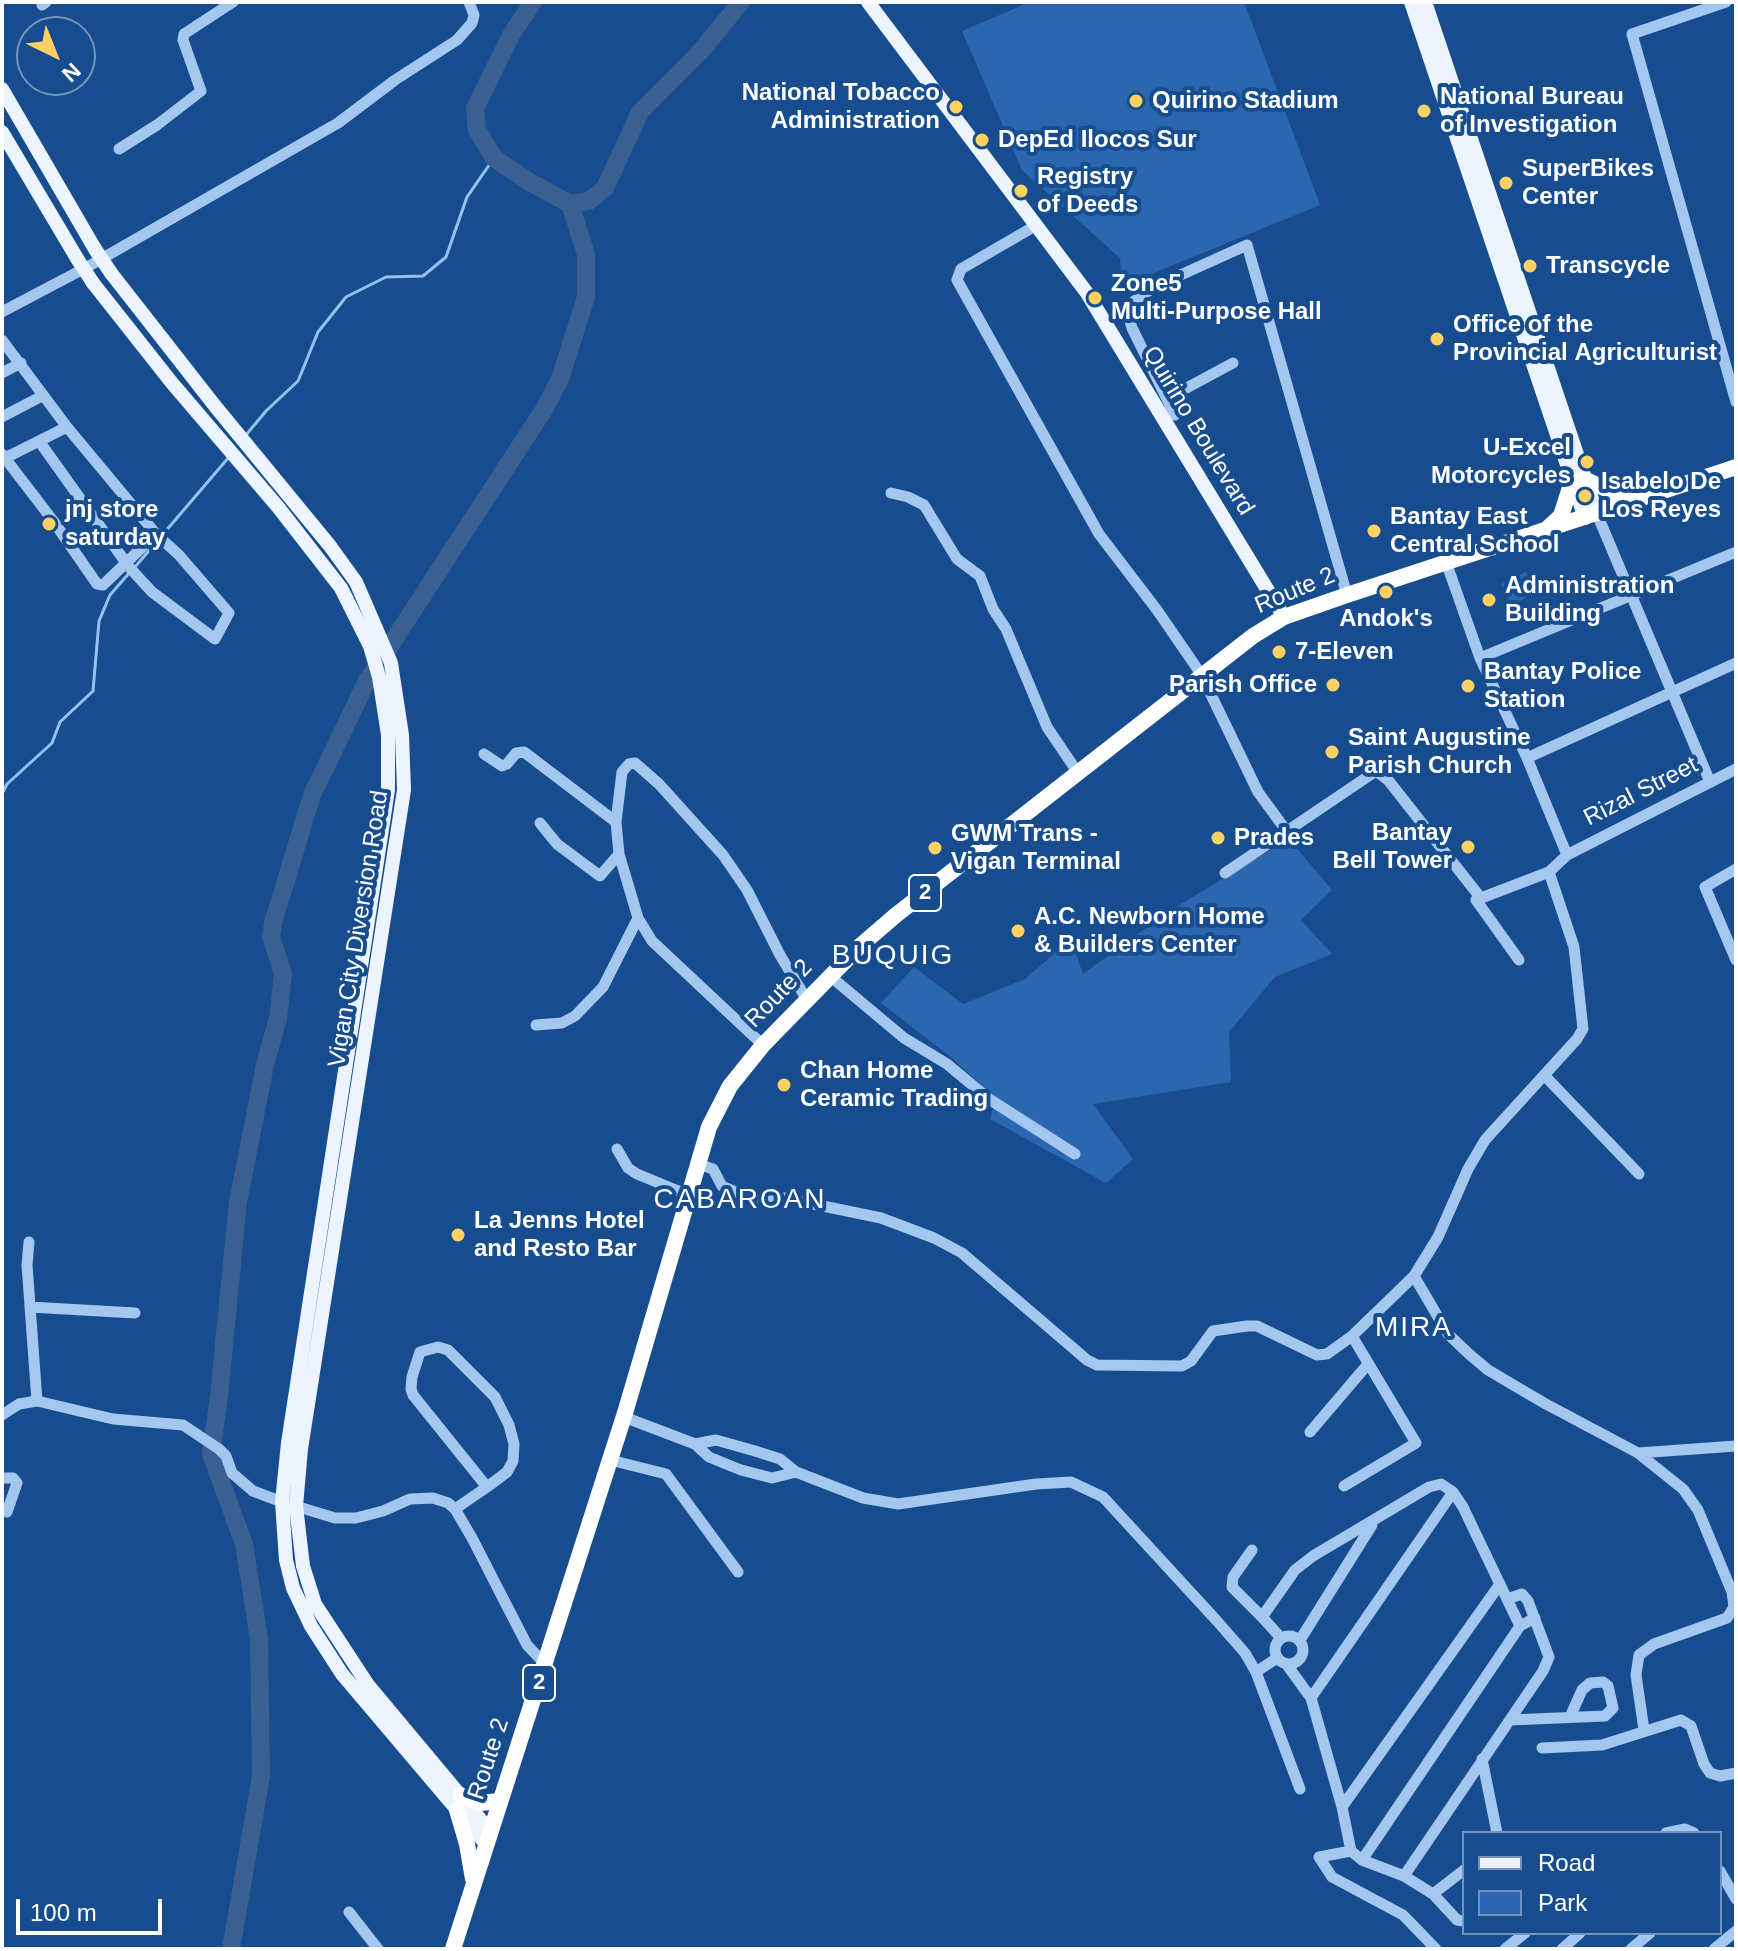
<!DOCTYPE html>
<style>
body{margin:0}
#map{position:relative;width:1738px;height:1951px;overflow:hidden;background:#174d8f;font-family:Helvetica,sans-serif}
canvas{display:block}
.frame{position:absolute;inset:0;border:4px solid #fff;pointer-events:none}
.legend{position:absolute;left:1462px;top:1831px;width:260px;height:104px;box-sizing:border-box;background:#174d8f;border:2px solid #7494bc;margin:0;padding:10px 14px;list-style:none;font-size:24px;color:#fff}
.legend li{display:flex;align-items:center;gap:16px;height:40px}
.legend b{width:40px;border:2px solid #7494bc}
.north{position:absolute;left:16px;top:16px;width:80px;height:80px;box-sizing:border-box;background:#174d8f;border:2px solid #7494bc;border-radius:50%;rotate:137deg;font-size:22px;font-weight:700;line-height:32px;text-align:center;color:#fff}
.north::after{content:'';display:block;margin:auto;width:28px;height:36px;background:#ffd062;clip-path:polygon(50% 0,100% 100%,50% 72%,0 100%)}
.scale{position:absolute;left:16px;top:1899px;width:146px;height:36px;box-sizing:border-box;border:4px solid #fff;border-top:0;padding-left:10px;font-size:24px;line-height:28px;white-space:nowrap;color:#fff;-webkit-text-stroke:6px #174d8f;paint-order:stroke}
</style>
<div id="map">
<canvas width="1738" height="1951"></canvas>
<div class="frame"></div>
<ul class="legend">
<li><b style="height:10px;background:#ecf4ff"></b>Road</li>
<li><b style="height:22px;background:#2a67ae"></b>Park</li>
</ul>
<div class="north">N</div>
<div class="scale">100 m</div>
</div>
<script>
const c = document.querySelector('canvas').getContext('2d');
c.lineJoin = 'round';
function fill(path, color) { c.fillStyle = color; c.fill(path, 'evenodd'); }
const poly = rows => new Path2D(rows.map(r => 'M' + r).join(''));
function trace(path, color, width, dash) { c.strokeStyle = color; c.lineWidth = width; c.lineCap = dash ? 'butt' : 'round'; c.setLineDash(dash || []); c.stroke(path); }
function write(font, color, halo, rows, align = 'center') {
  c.font = font + ' Helvetica,sans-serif'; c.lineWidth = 8; c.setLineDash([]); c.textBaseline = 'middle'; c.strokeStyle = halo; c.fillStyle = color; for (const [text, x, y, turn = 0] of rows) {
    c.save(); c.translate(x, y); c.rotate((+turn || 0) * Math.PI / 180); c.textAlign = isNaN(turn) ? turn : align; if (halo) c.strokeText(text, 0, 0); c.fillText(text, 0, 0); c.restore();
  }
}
const green = poly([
 [1030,2,1244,2,1320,205,1122,286,1120,258,1022,170,962,31],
 [1526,572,1536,593,1511,605,1501,584],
 [1289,839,1332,890,1301,920,1332,954,1275,977,1229,1032,1231,1082,1093,1104,1133,1159,1106,1183,990,1119,996,1099,952,1058,881,1003,914,967,963,1004,1025,979,1071,939,1083,974,1171,910]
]);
const stream = poly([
 [246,435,266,411,298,381,318,332,346,297,386,277,423,276,446,257,467,197,494,158],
 [135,567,229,457],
 [2,794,7,784,52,743,60,722,93,691,99,621,110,595,130,572]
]);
const river = poly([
 [533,2,511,35,475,108,477,130,494,158,528,181,570,204,589,201,605,188,640,112,700,52,741,2],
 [231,1949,261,1776,259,1639,244,1544,211,1454,219,1396,238,1202,265,1065,278,1018,283,974,271,936,273,923,312,795,367,681,543,411,560,379,586,297,586,254,570,204]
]);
const minor = poly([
 [1726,2,1632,34,1736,402],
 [42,5,46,2],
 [119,149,157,125,201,91,183,40,184,34,233,2],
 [1035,226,961,269,957,280,1099,534,1157,610,1201,674,1258,792,1288,833],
 [2,312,89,266,338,123,395,80,457,40,472,23,474,15,469,2],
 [2,340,67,427,156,534,179,555,229,613,215,639,152,592,129,567,39,441],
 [2,373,21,363],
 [1168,398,1233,363],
 [1175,415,1132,328,1128,314,1133,302,1154,287,1247,245,1347,595],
 [2,417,42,396],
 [2,454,54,522,97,584,103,585,156,534],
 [5,458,67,427],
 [891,493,908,497,924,505,957,559,980,576,993,609,1006,629,1047,727,1078,773],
 [1597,514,1710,782],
 [1480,658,1736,552],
 [484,754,502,766,507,764,516,753,524,752,616,822],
 [1527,758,1736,663],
 [540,823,557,844,600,876,619,854],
 [1567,855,1736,769],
 [1736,869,1705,887,1736,960],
 [1225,873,1376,771,1388,780,1480,897],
 [1519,960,1476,900,1549,872],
 [830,976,904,1038,947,1064,989,1099,1075,1154],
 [536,1025,562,1023,575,1016,603,987,638,918],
 [763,1045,652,941,638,918,619,854,616,822,622,772,629,764,635,763,659,784,723,855,747,890,780,955,807,1000],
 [1544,1075,1639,1174],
 [617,1149,628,1168,637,1174,688,1195],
 [698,1164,713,1169,722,1186,738,1193,763,1200,784,1198,881,1218,934,1238,962,1253,1087,1360,1097,1365,1182,1366,1191,1361,1213,1331,1247,1326,1257,1326,1317,1355,1327,1354,1352,1336,1414,1276,1438,1237,1468,1169,1485,1140,1577,1039,1583,1029,1574,947,1549,872,1567,855,1527,758,1480,658,1446,562],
 [29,1242,27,1265,37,1401],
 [1414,1276,1448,1334,1469,1354,1488,1370,1544,1403,1638,1453,1683,1489,1698,1510,1732,1592,1734,1607,1727,1618,1654,1644,1639,1655,1636,1675,1644,1730],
 [30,1307,135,1313],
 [2,1415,19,1404,37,1401,113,1419,183,1425,219,1449,226,1456,232,1473,253,1491,282,1502,335,1518,356,1518,383,1511,410,1499,433,1498,448,1503,455,1509,472,1538,527,1645,545,1664],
 [624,1417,695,1444,709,1457,741,1470,772,1478,796,1472],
 [1310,1432,1368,1364],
 [695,1444,716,1440,755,1451,780,1459,796,1472,863,1498,898,1504,1036,1484,1071,1482,1103,1497,1217,1621,1245,1653,1256,1672,1277,1658],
 [1638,1453,1736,1446],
 [610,1460,666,1474,738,1572],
 [2,1478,13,1478,17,1483,7,1512],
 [1344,1486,1416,1443,1352,1336],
 [455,1509,487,1487,507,1472,513,1461,514,1444,509,1425,495,1397,448,1350,438,1347,420,1352,412,1377,411,1389,413,1395,487,1487],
 [1252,1550,1233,1577,1232,1587,1262,1617],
 [1507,1599,1520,1626],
 '1275 1650a14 14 0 1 1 28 0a14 14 0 1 1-28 0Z',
 [1281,1638,1262,1617,1295,1570,1313,1556,1429,1487,1441,1484,1453,1492,1463,1507,1507,1599,1522,1594,1528,1601,1549,1657,1543,1671,1404,1876,1362,1860,1351,1851,1342,1807,1311,1698,1287,1665],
 [1300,1640,1372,1525],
 [1256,1672,1300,1789],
 [1311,1698,1453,1492],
 [1510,1720,1605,1716,1613,1708,1608,1686,1603,1682,1590,1683,1582,1690,1570,1717],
 [1542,1748,1602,1745,1681,1720,1691,1726,1704,1764,1710,1773,1720,1776,1736,1773],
 [1482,1759,1497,1833],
 [1342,1807,1500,1584],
 [1666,1833,1685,1829,1694,1833],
 [1351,1851,1319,1857,1332,1877,1403,1915,1436,1949],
 [1362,1860,1520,1626,1535,1618],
 [1720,1871,1736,1899],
 [1404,1876,1433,1894,1457,1920,1464,1921],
 [1433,1894,1464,1870],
 [349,1912,378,1949],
 [1505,1949,1525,1933],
 [1562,1949,1580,1933],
 [1631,1949,1650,1933],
 [1714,1949,1736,1931]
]);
const major = poly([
 [868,2,1087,293,1284,617],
 [1411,2,1585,518],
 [1425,2,1597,514],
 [2,89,95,249],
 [2,132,78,260],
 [111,273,215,406,330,546,356,582,391,663,402,735,404,790,301,1449,296,1506,303,1566,315,1604,368,1685,490,1831],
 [93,283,172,383,278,507,341,588,370,646,379,677,388,735,388,790,288,1443,282,1502,286,1560,293,1588,311,1626,342,1674,486,1844]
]);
const highway = poly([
 [1584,479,1635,502],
 [1548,528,1561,516,1572,481],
 [460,1795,480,1803,500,1801],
 [457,1810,467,1844,473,1879],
 [453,1949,625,1413,709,1127,730,1086,763,1045,860,946,896,915,1253,636,1284,617,1347,595,1736,467]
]);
const majorBridge = poly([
 [95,249,111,273],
 [78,260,93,283]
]);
const markers = [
 [1136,101,8,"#ffd062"],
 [956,107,8,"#ffd062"],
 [1424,111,8,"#ffd062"],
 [982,140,8,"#ffd062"],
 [1506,183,8,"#ffd062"],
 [1021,191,8,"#ffd062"],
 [1530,266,8,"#ffd062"],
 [1095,298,8,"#ffd062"],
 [1437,339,8,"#ffd062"],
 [1587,462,8,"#ffd062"],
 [1585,496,8,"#ffd062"],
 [49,524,8,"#ffd062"],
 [1374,531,8,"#ffd062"],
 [1386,592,8,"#ffd062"],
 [1489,600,8,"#ffd062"],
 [1279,652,8,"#ffd062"],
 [1333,685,8,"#ffd062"],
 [1468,686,8,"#ffd062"],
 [1332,752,8,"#ffd062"],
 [1218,838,8,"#ffd062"],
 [1468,847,8,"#ffd062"],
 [935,848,8,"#ffd062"],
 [1018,931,8,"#ffd062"],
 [784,1085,8,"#ffd062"],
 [458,1235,8,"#ffd062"]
];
const shields = [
 [925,893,32],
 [539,1683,32]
];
const shieldNames = [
 ["2",925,893],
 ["2",539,1683]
];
const poiNames = [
 ["National Tobacco",940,93,"right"],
 ["Administration",940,121,"right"],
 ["National Bureau",1440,97],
 ["of Investigation",1440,125],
 ["Quirino Stadium",1152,101],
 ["DepEd Ilocos Sur",998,140],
 ["SuperBikes",1522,169],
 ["Center",1522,197],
 ["Registry",1037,177],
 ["of Deeds",1037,205],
 ["Transcycle",1546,266],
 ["Zone5",1111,284],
 ["Multi-Purpose Hall",1111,312],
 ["Office of the",1453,325],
 ["Provincial Agriculturist",1453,353],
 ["U-Excel",1571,448,"right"],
 ["Motorcycles",1571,476,"right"],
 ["Isabelo De",1601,482],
 ["Los Reyes",1601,510],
 ["jnj store",65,510],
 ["saturday",65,538],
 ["Bantay East",1390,517],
 ["Central School",1390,545],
 ["Administration",1505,586],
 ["Building",1505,614],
 ["Andok's",1386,619,"center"],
 ["7-Eleven",1295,652],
 ["Bantay Police",1484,672],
 ["Station",1484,700],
 ["Parish Office",1317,685,"right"],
 ["Saint Augustine",1348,738],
 ["Parish Church",1348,766],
 ["Bantay",1452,833,"right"],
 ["Bell Tower",1452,861,"right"],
 ["GWM Trans -",951,834],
 ["Vigan Terminal",951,862],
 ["Prades",1234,838],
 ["A.C. Newborn Home",1034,917],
 ["& Builders Center",1034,945],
 ["Chan Home",800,1071],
 ["Ceramic Trading",800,1099],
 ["La Jenns Hotel",474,1221],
 ["and Resto Bar",474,1249]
];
const streetNames = [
 ["Quirino Boulevard",1198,431,59],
 ["Route 2",1295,591,-23],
 ["Rizal Street",1641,792,-27],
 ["Vigan City Diversion Road",359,929,-81],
 ["Route 2",779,994,-46],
 ["Route 2",489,1759,-72]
];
const quarterNames = [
 ["BUQUIG",893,956],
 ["CABAROAN",740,1200],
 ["MIRA",1414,1328]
];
fill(green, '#2a67ae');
trace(stream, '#96c2f2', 3);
trace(river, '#396090', 18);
trace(minor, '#a4c7ef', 11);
trace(major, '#ecf4ff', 14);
trace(highway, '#fff', 16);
trace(majorBridge, '#ecf4ff', 14);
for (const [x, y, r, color] of markers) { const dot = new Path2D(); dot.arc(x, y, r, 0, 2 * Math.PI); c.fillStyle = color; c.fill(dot); trace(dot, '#174d8f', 3); }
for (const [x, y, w] of shields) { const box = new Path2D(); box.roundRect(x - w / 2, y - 18, w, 36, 6); c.fillStyle = '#174d8f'; c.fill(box); trace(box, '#fff', 2); }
write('bold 22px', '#fff', null, shieldNames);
write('bold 24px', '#fff', '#174d8f', poiNames, 'left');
write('24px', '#fff', '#174d8f', streetNames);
c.letterSpacing = '2px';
write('28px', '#fff', '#174d8f', quarterNames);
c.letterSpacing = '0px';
</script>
